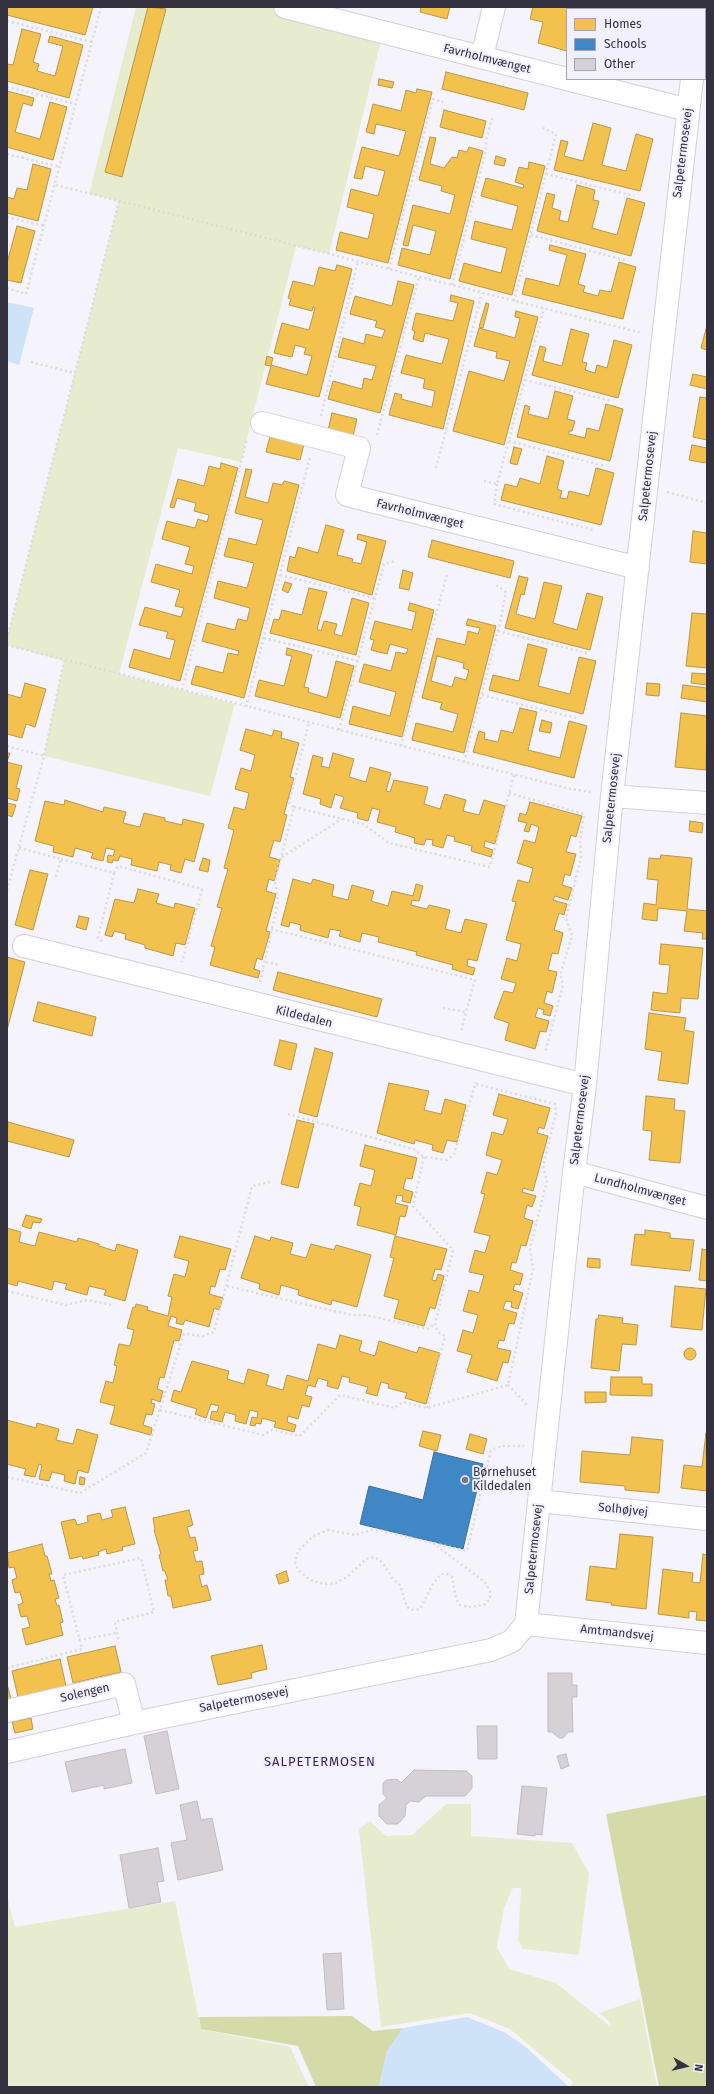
<!DOCTYPE html>
<meta charset="utf-8">
<style>
body{margin:0}
#map{position:relative;width:714px;height:2094px;overflow:hidden;background:#f5f4fc;font-family:"Fira Sans",sans-serif}
canvas{display:block}
.frame{position:absolute;inset:0;border:8px solid #33313f;pointer-events:none}
.legend{position:absolute;left:566px;top:8px;width:140px;height:72px;box-sizing:border-box;background:#f2f0ff;border:1px solid #a6a4b2;margin:0;padding:5px 7px;list-style:none;font-size:12px;color:#33313f}
.legend li{display:flex;align-items:center;gap:8px;height:20px}
.legend b{width:20px;border:1px solid #a6a4b2}
.north{position:absolute;left:666px;top:2046px;width:40px;height:40px;-webkit-text-stroke:3px #f2f0ff;paint-order:stroke;rotate:98deg;font-size:11px;font-weight:700;line-height:16px;text-align:center;color:#33313f}
.north::after{content:'';display:block;margin:auto;width:14px;height:18px;background:#33313f;clip-path:polygon(50% 0,100% 100%,50% 72%,0 100%)}
</style>
<div id="map">
<canvas width="714" height="2094"></canvas>
<div class="frame"></div>
<ul class="legend">
<li><b style="height:11px;background:#f2c14e"></b>Homes</li>
<li><b style="height:11px;background:#3f88c5"></b>Schools</li>
<li><b style="height:11px;background:#d6d0d7"></b>Other</li>
</ul>
<div class="north">N</div>
</div>
<script>
const c = document.querySelector('canvas').getContext('2d');
c.lineJoin = 'round';
function fill(path, color) { c.fillStyle = color; c.fill(path, 'evenodd'); }
const poly = rows => new Path2D(rows.map(r => 'M' + r).join(''));
function trace(path, color, width, dash) { c.strokeStyle = color; c.lineWidth = width; c.lineCap = dash ? 'butt' : 'round'; c.setLineDash(dash || []); c.stroke(path); }
function write(font, color, halo, rows, align = 'center') {
  c.font = font + ' "Fira Sans",sans-serif'; c.lineWidth = 4; c.setLineDash([]); c.textBaseline = 'middle'; c.strokeStyle = halo; c.fillStyle = color; for (const [text, x, y, turn = 0] of rows) {
    c.save(); c.translate(x, y); c.rotate((+turn || 0) * Math.PI / 180); c.textAlign = isNaN(turn) ? turn : align; if (halo) c.strokeText(text, 0, 0); c.fillText(text, 0, 0); c.restore();
  }
}
const green = poly([
 [136,7,285,7,383,32,329,254,296,246,241,462,178,448,119,674,235,704,210,796,44,756,64,661,7,645,7,639,119,201,89,194],
 [446,1804,471,1804,471,1836,572,1843,589,1873,579,1955,523,1949,518,1941,521,1888,513,1888,504,1908,497,1947,509,1969,556,1983,611,2027,610,2022,599,2013,640,1999,657,2087,573,2087,571,2085,573,2082,510,2029,470,2013,381,2027,359,1829,370,1821,386,1836,412,1835],
 [7,1895,15,1927,175,1901,201,2029,290,2047,309,2087,7,2087]
]);
const forest = poly([
 [707,1795,707,2087,659,2087,606,1814],
 [352,2016,373,2031,403,2028,387,2051,379,2087,316,2087,298,2046,201,2029,199,2017]
]);
const water = poly([
 [7,302,34,308,19,365,7,361],
 [467,2017,504,2032,527,2048,569,2087,379,2087,387,2051,403,2028]
]);
const homes = poly([
 [7,7,93,7,85,35,7,15,7,7],
 [148,7,166,9,122,177,105,172,148,7],
 [421,7,450,7,447,19,420,12,421,7],
 [533,7,580,7,580,9,567,9,567,51,538,43,543,22,530,19,533,7],
 [625,7,669,7,668,9,625,9,625,7],
 [22,29,41,34,33,62,39,64,37,71,55,76,63,46,48,42,50,36,83,45,69,98,7,81,7,64,13,65,22,29],
 [446,72,528,93,524,110,442,89,446,72],
 [379,79,394,82,392,88,378,85,379,79],
 [417,89,432,92,388,263,336,250,340,232,368,239,374,214,347,207,351,189,378,196,385,171,365,166,362,179,354,178,362,147,399,156,406,131,376,124,374,134,366,132,373,104,401,111,406,90,416,93,417,89],
 [7,91,34,98,32,106,23,103,15,132,40,139,50,102,67,107,53,160,7,147,7,91],
 [444,110,486,121,482,138,440,127,444,110],
 [593,123,611,128,602,165,626,171,636,134,653,139,640,191,554,170,561,140,568,142,564,156,583,161,593,123],
 [430,137,436,138,430,164,444,168,452,157,457,158,459,150,467,152,469,147,483,151,450,279,398,265,402,248,430,255,436,231,413,225,408,246,403,245,413,205,450,214,455,195,441,191,442,186,419,180,430,137],
 [496,156,506,159,504,166,494,164,496,156],
 [529,162,545,166,512,295,459,281,464,263,501,273,507,248,471,239,475,221,512,230,518,206,481,196,486,178,523,188,524,185,515,182,519,167,528,169,529,162],
 [33,164,51,169,38,221,7,213,7,197,14,199,17,188,27,190,33,164],
 [577,185,595,190,593,200,599,201,592,228,617,235,627,198,645,203,631,256,537,231,547,193,555,195,552,208,561,211,559,220,568,222,577,185],
 [17,226,35,231,21,283,7,280,7,263,17,226],
 [550,245,586,254,578,284,585,286,583,292,598,296,600,290,611,292,619,262,636,267,623,319,522,294,526,278,559,286,567,255,549,250,550,245],
 [337,265,352,269,319,397,266,384,271,366,265,365,267,356,273,358,271,365,307,375,312,356,304,354,306,348,295,345,292,357,274,353,282,323,309,330,315,308,313,307,312,311,289,305,291,299,288,298,293,281,314,286,319,267,335,271,337,265],
 [398,281,414,285,380,413,328,399,333,381,362,389,364,378,372,380,376,366,338,357,343,338,364,344,366,334,382,338,385,330,375,327,377,321,350,314,355,296,392,306,398,281],
 [451,295,474,301,443,429,389,415,395,393,402,395,401,399,432,407,435,391,423,388,425,379,401,373,406,355,442,364,449,339,425,333,423,342,413,339,415,331,412,330,416,313,453,321,458,303,450,301,451,295],
 [486,303,489,304,483,328,479,327,486,303],
 [516,311,538,317,504,445,453,431,469,371,504,381,510,361,496,358,497,352,474,346,479,328,515,338,520,318,515,317,516,311],
 [707,325,707,350,701,348,707,325],
 [571,329,589,334,582,362,587,363,585,370,595,373,597,365,607,368,614,340,632,345,618,398,532,375,540,346,546,348,543,361,562,366,571,329],
 [693,374,707,377,707,389,690,385,693,374],
 [555,391,573,396,567,419,575,421,572,431,569,431,569,434,585,438,587,428,599,431,606,404,623,409,610,461,517,437,525,405,530,407,528,414,548,419,555,391],
 [700,397,707,398,707,440,693,437,700,397],
 [332,413,357,419,353,436,328,430,332,413],
 [270,436,304,444,300,460,266,452,270,436],
 [692,445,707,448,707,460,705,463,689,460,692,445],
 [514,447,522,449,517,465,510,463,514,447],
 [547,456,564,461,557,489,562,491,560,498,567,499,569,491,589,496,596,468,614,473,601,525,501,500,505,484,517,487,520,478,540,484,547,456],
 [221,463,238,468,180,681,129,667,134,649,170,659,175,640,166,638,168,632,139,625,145,607,181,617,184,608,175,606,180,590,151,582,156,564,192,574,194,566,185,564,190,547,162,539,167,521,195,528,198,519,207,522,209,515,194,511,196,503,177,498,174,508,170,507,178,479,204,486,209,466,220,469,221,463],
 [246,469,252,470,245,497,268,503,273,483,282,485,284,481,299,485,244,698,191,684,196,666,223,673,228,653,238,655,239,651,202,641,207,623,235,630,238,619,247,621,250,608,214,598,218,581,247,588,254,563,224,556,229,538,256,545,263,520,235,513,246,469],
 [326,525,344,530,337,555,353,559,352,562,361,564,367,542,357,539,358,534,386,541,372,595,287,571,290,556,295,558,298,547,318,553,326,525],
 [693,531,707,533,707,564,690,562,693,531],
 [432,540,514,561,510,578,428,557,432,540],
 [403,570,413,573,409,590,399,588,403,570],
 [519,576,528,578,524,595,521,594,516,614,535,619,544,582,562,586,553,623,577,630,587,593,603,597,590,650,505,628,519,576],
 [285,582,292,584,288,593,282,590,285,582],
 [309,588,327,592,317,629,321,631,324,621,337,624,334,634,342,636,352,598,369,603,356,655,270,633,274,619,279,620,282,610,302,615,309,588],
 [410,603,434,610,402,737,349,724,353,706,390,716,396,692,359,682,364,664,391,671,396,652,406,654,408,649,390,644,387,654,371,650,374,640,370,639,375,621,412,630,416,612,408,610,410,603],
 [692,613,707,614,707,668,686,666,692,613],
 [468,619,496,626,464,753,412,740,416,723,453,732,458,714,440,709,442,703,422,698,437,638,465,645,468,631,478,634,480,628,466,625,468,619],
 [437,656,464,663,463,668,469,670,466,680,455,677,452,687,431,681,437,656],
 [528,644,547,649,538,686,570,694,579,657,596,661,583,714,489,690,493,675,519,681,528,644],
 [287,648,312,655,304,687,309,688,308,692,327,698,336,661,354,666,340,718,255,696,259,680,284,686,292,656,286,655,287,648],
 [692,673,707,674,707,685,691,683,692,673],
 [25,683,46,689,35,727,26,724,22,738,7,734,7,694,21,698,25,683],
 [647,683,660,684,659,696,646,695,647,683],
 [683,685,707,688,707,702,681,698,683,685],
 [520,708,537,712,528,750,560,758,569,721,587,726,574,778,473,752,479,731,485,733,484,739,498,742,501,730,513,733,520,708],
 [681,713,707,716,706,770,675,767,681,713],
 [542,720,552,723,550,733,539,731,542,720],
 [246,729,272,736,274,730,282,732,281,738,299,743,290,777,294,778,284,814,287,815,280,842,274,840,269,857,280,860,274,881,269,879,266,891,276,894,266,931,270,932,262,960,257,958,254,969,260,971,258,978,210,965,215,947,211,946,222,908,217,907,228,869,224,868,234,830,228,828,234,807,245,810,249,793,235,789,241,768,251,771,255,755,240,750,246,729],
 [7,753,10,753,7,762,22,766,16,788,20,789,17,801,7,798,7,753],
 [333,753,354,759,349,777,366,782,370,767,391,773,386,791,390,792,394,780,428,787,424,804,440,809,445,794,466,800,463,811,479,815,484,800,505,806,495,844,485,841,484,847,493,850,491,857,471,851,472,846,454,841,455,837,447,835,443,848,432,845,433,840,426,839,424,845,414,843,415,838,395,832,396,827,377,822,380,810,372,808,368,821,357,818,358,813,340,808,344,797,335,794,331,808,320,804,321,799,303,794,313,755,323,758,321,766,329,768,333,753],
 [65,800,103,812,104,807,126,812,123,823,140,827,144,813,165,818,165,821,182,825,183,819,204,824,194,862,185,859,181,873,170,870,171,865,159,862,157,871,131,865,132,859,120,856,118,861,113,860,112,863,107,862,108,855,113,856,115,850,106,848,103,861,91,858,93,853,75,848,73,857,53,852,54,846,35,841,45,801,64,805,65,800],
 [530,802,582,816,576,837,571,835,566,852,576,854,570,876,565,874,562,885,572,888,568,900,555,896,553,900,567,904,564,915,559,913,554,930,563,933,558,954,552,953,548,970,557,972,552,993,547,991,544,1003,553,1006,550,1016,543,1014,544,1010,538,1008,535,1017,549,1021,546,1032,540,1031,535,1049,505,1040,509,1023,494,1018,504,991,513,993,516,983,501,979,507,958,517,961,521,944,506,940,516,902,512,901,518,880,529,883,533,868,517,863,524,840,535,843,539,827,531,824,529,832,524,831,527,823,518,821,520,813,526,815,530,802],
 [7,803,16,805,12,817,7,815,7,803],
 [690,821,703,823,702,833,689,831,690,821],
 [661,855,692,858,687,909,707,911,707,939,702,939,703,933,684,931,687,911,658,908,657,921,642,919,644,903,656,905,658,880,647,879,649,858,660,859,661,855],
 [203,858,210,860,208,872,199,870,203,858],
 [30,870,48,874,33,930,15,925,30,870],
 [293,879,311,884,313,879,334,885,332,896,348,900,352,885,374,891,371,901,388,906,392,891,413,896,416,884,423,886,419,901,412,900,411,905,427,909,429,905,450,910,445,929,461,933,465,919,487,924,477,961,468,959,467,966,475,968,473,975,452,969,453,965,416,955,417,952,378,942,379,937,362,933,360,942,339,936,341,931,330,929,328,938,300,930,301,925,290,922,289,927,281,925,293,879],
 [138,889,159,894,156,903,174,908,175,903,195,908,185,945,176,943,173,956,145,948,145,945,125,939,126,934,114,931,112,937,105,935,115,899,134,903,138,889],
 [79,916,89,918,86,930,76,927,79,916],
 [661,944,703,948,698,999,681,998,680,1013,651,1010,653,992,667,994,670,965,659,964,661,944],
 [7,957,25,962,7,1030,7,957],
 [278,972,382,999,377,1017,273,990,278,972],
 [38,1002,96,1017,92,1036,33,1021,38,1002],
 [649,1013,686,1018,684,1030,694,1032,688,1084,658,1080,662,1052,645,1049,649,1013],
 [280,1040,297,1044,291,1070,274,1065,280,1040],
 [315,1048,333,1053,317,1117,299,1112,315,1048],
 [389,1083,429,1091,424,1110,441,1114,445,1099,466,1105,457,1142,447,1140,443,1153,432,1150,433,1145,415,1140,414,1144,377,1133,389,1083],
 [499,1094,550,1108,544,1129,539,1127,537,1133,548,1136,533,1191,523,1188,522,1192,536,1196,532,1207,527,1205,524,1218,533,1221,526,1246,521,1245,516,1263,512,1262,510,1270,523,1274,520,1285,515,1284,513,1290,523,1293,518,1309,511,1307,512,1302,506,1301,503,1309,517,1313,514,1324,509,1323,504,1341,499,1340,497,1348,511,1351,508,1363,503,1362,497,1381,467,1372,472,1355,457,1351,463,1330,473,1333,478,1315,463,1311,469,1290,479,1293,484,1275,469,1272,475,1250,485,1253,490,1236,474,1232,485,1194,481,1193,487,1172,497,1175,502,1160,486,1155,492,1132,503,1135,508,1119,493,1115,499,1094],
 [646,1096,675,1099,674,1110,685,1111,680,1163,649,1160,652,1131,643,1130,646,1096],
 [297,1120,314,1124,298,1188,281,1184,297,1120],
 [8,1122,74,1140,69,1157,7,1141,8,1122],
 [365,1145,417,1158,412,1179,406,1178,403,1189,413,1192,410,1203,402,1201,403,1196,397,1195,395,1203,408,1206,405,1217,400,1216,396,1235,357,1225,361,1207,354,1205,360,1183,371,1186,375,1170,360,1166,365,1145],
 [26,1215,42,1219,40,1223,33,1222,31,1229,22,1226,26,1215],
 [7,1228,21,1232,19,1242,35,1246,39,1232,77,1242,78,1238,99,1244,99,1246,115,1251,117,1244,138,1250,125,1301,104,1295,106,1290,89,1286,87,1295,65,1289,67,1284,54,1281,52,1290,18,1281,17,1286,7,1283,7,1228],
 [645,1230,670,1233,670,1238,694,1240,690,1271,631,1265,635,1234,645,1235,645,1230],
 [180,1236,231,1249,225,1270,220,1269,215,1287,211,1286,209,1294,223,1298,219,1310,214,1308,209,1327,185,1320,183,1325,176,1323,177,1318,171,1316,168,1326,182,1330,179,1341,174,1340,164,1378,160,1377,157,1389,163,1391,160,1402,152,1399,151,1403,155,1404,152,1415,146,1414,143,1425,152,1428,151,1435,110,1424,115,1406,100,1402,106,1381,113,1383,117,1366,114,1365,119,1344,130,1346,134,1330,127,1328,133,1307,135,1308,136,1304,148,1307,147,1310,168,1316,172,1297,168,1296,174,1274,185,1277,189,1261,174,1257,180,1236],
 [255,1236,270,1241,271,1237,293,1243,290,1254,306,1258,311,1244,334,1250,336,1245,371,1255,357,1307,332,1300,331,1305,298,1295,299,1290,281,1285,279,1295,259,1289,260,1284,241,1278,255,1236],
 [395,1236,447,1249,441,1270,435,1269,432,1280,436,1281,438,1274,444,1276,435,1309,430,1307,424,1326,394,1318,399,1300,384,1296,394,1258,390,1257,395,1236],
 [702,1249,707,1250,707,1281,699,1280,702,1249],
 [588,1258,600,1259,600,1268,587,1267,588,1258],
 [675,1286,706,1289,702,1330,671,1327,675,1286],
 [599,1315,623,1318,622,1323,638,1325,636,1345,622,1344,619,1371,591,1368,596,1319,598,1319,599,1315],
 [340,1335,362,1341,359,1351,375,1356,379,1341,417,1353,419,1347,440,1353,426,1404,405,1398,407,1393,388,1388,389,1384,381,1382,377,1396,366,1393,368,1387,349,1382,350,1378,342,1376,338,1389,327,1386,328,1381,318,1378,315,1387,308,1385,305,1395,312,1397,309,1407,302,1405,298,1419,288,1416,287,1422,296,1425,294,1432,274,1427,276,1422,262,1418,261,1424,256,1423,255,1426,250,1425,252,1417,257,1418,258,1412,250,1410,246,1424,235,1421,236,1415,225,1412,222,1422,210,1419,212,1411,217,1412,219,1406,211,1404,206,1418,195,1414,197,1409,171,1401,174,1390,181,1392,192,1361,229,1371,227,1379,244,1384,248,1369,269,1375,266,1385,283,1390,287,1375,308,1381,318,1344,336,1349,340,1335],
 '684 1354a6 6 0 1 1 12 0a6 6 0 1 1-12 0Z',
 [611,1377,642,1377,642,1384,652,1384,652,1396,610,1395,611,1377],
 [585,1392,606,1392,606,1402,585,1403,585,1392],
 [7,1420,36,1428,37,1423,59,1429,56,1440,73,1444,77,1429,98,1435,88,1473,78,1470,75,1484,64,1481,65,1475,52,1472,49,1481,39,1479,42,1465,39,1464,35,1477,24,1475,26,1469,7,1464,7,1420],
 [423,1431,441,1435,437,1451,419,1446,423,1431],
 [706,1433,707,1491,681,1488,684,1465,702,1467,706,1433],
 [470,1434,487,1439,483,1454,466,1449,470,1434],
 [632,1437,663,1440,659,1493,625,1490,625,1486,580,1482,582,1451,630,1455,632,1437],
 [80,1477,85,1478,84,1485,79,1484,80,1477],
 [125,1507,135,1544,122,1547,123,1550,107,1554,106,1549,98,1552,99,1555,83,1559,82,1556,70,1559,61,1522,75,1519,77,1525,88,1522,87,1516,100,1513,102,1520,113,1517,111,1510,125,1507],
 [189,1510,193,1525,187,1527,190,1538,195,1537,198,1550,193,1551,196,1562,202,1561,204,1574,199,1575,202,1587,207,1585,211,1600,173,1608,171,1596,168,1596,165,1580,168,1580,165,1571,163,1571,159,1555,161,1554,154,1530,155,1530,153,1518,189,1510],
 [620,1534,653,1537,646,1609,611,1605,612,1603,586,1600,590,1566,616,1569,620,1534],
 [42,1544,45,1556,47,1556,52,1574,49,1574,51,1581,54,1580,59,1598,55,1599,57,1606,59,1605,63,1622,60,1623,63,1635,26,1645,22,1629,30,1627,27,1616,21,1617,18,1605,23,1603,20,1592,15,1593,12,1580,17,1578,14,1567,9,1568,7,1553,42,1544],
 [703,1554,707,1555,707,1621,696,1620,697,1612,689,1611,689,1618,658,1614,663,1569,693,1573,692,1582,700,1583,703,1554],
 [286,1571,289,1581,279,1584,276,1575,286,1571],
 [262,1645,267,1669,251,1673,252,1678,218,1685,211,1656,262,1645],
 [115,1646,121,1672,73,1683,67,1657,115,1646],
 [60,1659,66,1686,18,1697,12,1671,60,1659],
 [7,1684,11,1699,7,1700,7,1684],
 [31,1718,33,1729,15,1733,12,1722,31,1718]
]);
const schools = poly([
 [434,1452,483,1464,463,1549,360,1524,369,1486,423,1500,434,1452]
]);
const building = poly([
 [548,1673,572,1673,572,1685,577,1685,577,1697,572,1697,573,1732,568,1732,563,1738,559,1738,552,1732,548,1732,548,1673],
 [477,1726,497,1726,497,1759,478,1759,477,1726],
 [167,1731,179,1789,156,1794,144,1736,167,1731],
 [125,1749,132,1783,104,1789,104,1785,72,1792,65,1762,125,1749],
 [566,1754,569,1766,561,1769,557,1756,566,1754],
 [414,1770,466,1771,472,1776,472,1788,465,1796,426,1796,419,1802,410,1801,406,1805,405,1816,398,1824,387,1824,379,1816,379,1805,387,1798,383,1794,383,1783,387,1780,397,1779,401,1783,414,1770],
 [522,1786,547,1788,542,1835,535,1834,535,1836,517,1834,522,1786],
 [197,1801,201,1820,212,1818,223,1870,178,1880,171,1843,187,1840,180,1805,197,1801],
 [158,1848,164,1881,157,1882,161,1902,129,1908,120,1855,158,1848],
 [341,1953,344,2009,327,2010,323,1954,341,1953]
]);
const path = poly([
 [7,21,92,42],
 [7,87,76,104],
 [7,154,60,167],
 [546,174,634,196],
 [56,185,642,333],
 [7,217,45,226],
 [531,235,625,260],
 [389,269,433,99,443,102],
 [452,285,486,150,486,140,493,115],
 [7,288,26,294,101,7],
 [514,301,556,134,543,128],
 [31,362,75,373],
 [525,380,612,401],
 [321,416,358,261],
 [377,435,419,277],
 [509,441,604,466],
 [436,468,482,293],
 [484,481,497,484,544,308],
 [497,484,494,504,593,530],
 [667,492,707,503],
 [280,575,374,598],
 [498,631,587,653],
 [264,638,358,661],
 [7,639,119,201],
 [7,645,571,789,591,792],
 [182,690,247,439],
 [482,695,576,718],
 [246,707,310,457],
 [339,730,384,564,395,561],
 [7,746,44,756],
 [401,746,447,574],
 [464,762,500,623,506,592,496,585],
 [509,793,584,814,580,842,581,858,566,918,572,936,560,975,563,985,545,1053],
 [294,807,363,824,389,843,490,867,514,775],
 [19,848,61,859,55,880],
 [282,857,342,819],
 [61,859,114,873,98,938,104,942],
 [114,873,118,866,202,889,182,962],
 [7,890,44,756,64,661],
 [271,929,475,980,466,1012],
 [266,962,280,965],
 [260,982,278,902,275,881,294,807,289,803,309,722],
 [443,1008,466,1012,461,1032],
 [288,1114,413,1149,424,1157,447,1160,454,1154,476,1082],
 [424,1157,413,1206,453,1250,435,1324,438,1332,445,1336,427,1408],
 [227,1286,351,1315,366,1315,427,1329,435,1324],
 [7,1291,66,1305,87,1300,112,1305],
 [508,1385,527,1405],
 [160,1410,263,1435,272,1430,300,1436,340,1395,395,1408,403,1402,427,1408,508,1385,533,1269,530,1248,547,1181,543,1166,556,1113,555,1104,476,1084],
 [7,1477,80,1493,146,1453,184,1334,203,1336,214,1332,252,1186,270,1182],
 [433,1543,485,1582,490,1591,490,1599,484,1605,468,1607,460,1605,456,1599,452,1577,447,1574,441,1574,433,1584,420,1609,414,1610,407,1607,400,1585,393,1579,382,1562,374,1557,366,1559,347,1577,336,1583,324,1584,310,1580,298,1570,295,1562,298,1551,313,1536,328,1530,355,1535,374,1529,467,1551,491,1450,502,1446,524,1446],
 [79,1640,117,1633],
 [7,1668,82,1649,63,1575,141,1558,154,1612,115,1622,119,1643]
]);
const minor = poly([
 [285,7,688,110],
 [699,9,699,7],
 [482,57,494,7],
 [262,423,359,448,347,495,638,568],
 [612,796,707,803],
 [24,946,585,1085],
 [574,1172,707,1208],
 [539,1501,707,1519],
 [526,1624,707,1643],
 [7,1711,124,1684,134,1723],
 [7,1752,134,1723,491,1650,512,1641,526,1624,574,1172,585,1085,612,796,692,79]
]);
const markers = [
 [465,1480,4,"#777581"]
];
const streetNames = [
 ["Favrholmvænget",487,59,14],
 ["Salpetermosevej",683,153,-83],
 ["Salpetermosevej",648,476,-84],
 ["Favrholmvænget",420,514,14],
 ["Salpetermosevej",612,798,-84],
 ["Kildedalen",304,1017,14],
 ["Salpetermosevej",580,1120,-83],
 ["Lundholmvænget",640,1190,15],
 ["Solhøjvej",623,1510,6],
 ["Salpetermosevej",534,1549,-84],
 ["Amtmandsvej",617,1633,6],
 ["Solengen",85,1693,-13],
 ["Salpetermosevej",244,1700,-11]
];
const poiNames = [
 ["Børnehuset",473,1473],
 ["Kildedalen",473,1487]
];
const neighbourhoodNames = [
 ["SALPETERMOSEN",320,1762]
];
fill(green, '#e7ecce');
fill(forest, '#d4dba9');
fill(water, '#cee2f8');
fill(homes, '#f2c14e');
trace(homes, '#b9964a', 1);
fill(schools, '#3f88c5');
trace(schools, '#3b6e9d', 1);
fill(building, '#d6d0d7');
trace(building, '#c4bcc4', 1);
trace(minor, '#d2d0db', 24);
trace(path, '#dbdadd', 2.5, [2, 3]);
trace(minor, '#fefdff', 22);
for (const [x, y, r, color] of markers) { const dot = new Path2D(); dot.arc(x, y, r, 0, 2 * Math.PI); c.fillStyle = color; c.fill(dot); trace(dot, '#f2f0ff', 1.5); }
write('12px', '#33313f', '#f2f0ff', streetNames);
write('12px', '#33313f', '#f2f0ff', poiNames, 'left');
c.letterSpacing = '1px';
write('13px', '#3b1d56', '#f2f0ff', neighbourhoodNames);
c.letterSpacing = '0px';
</script>
